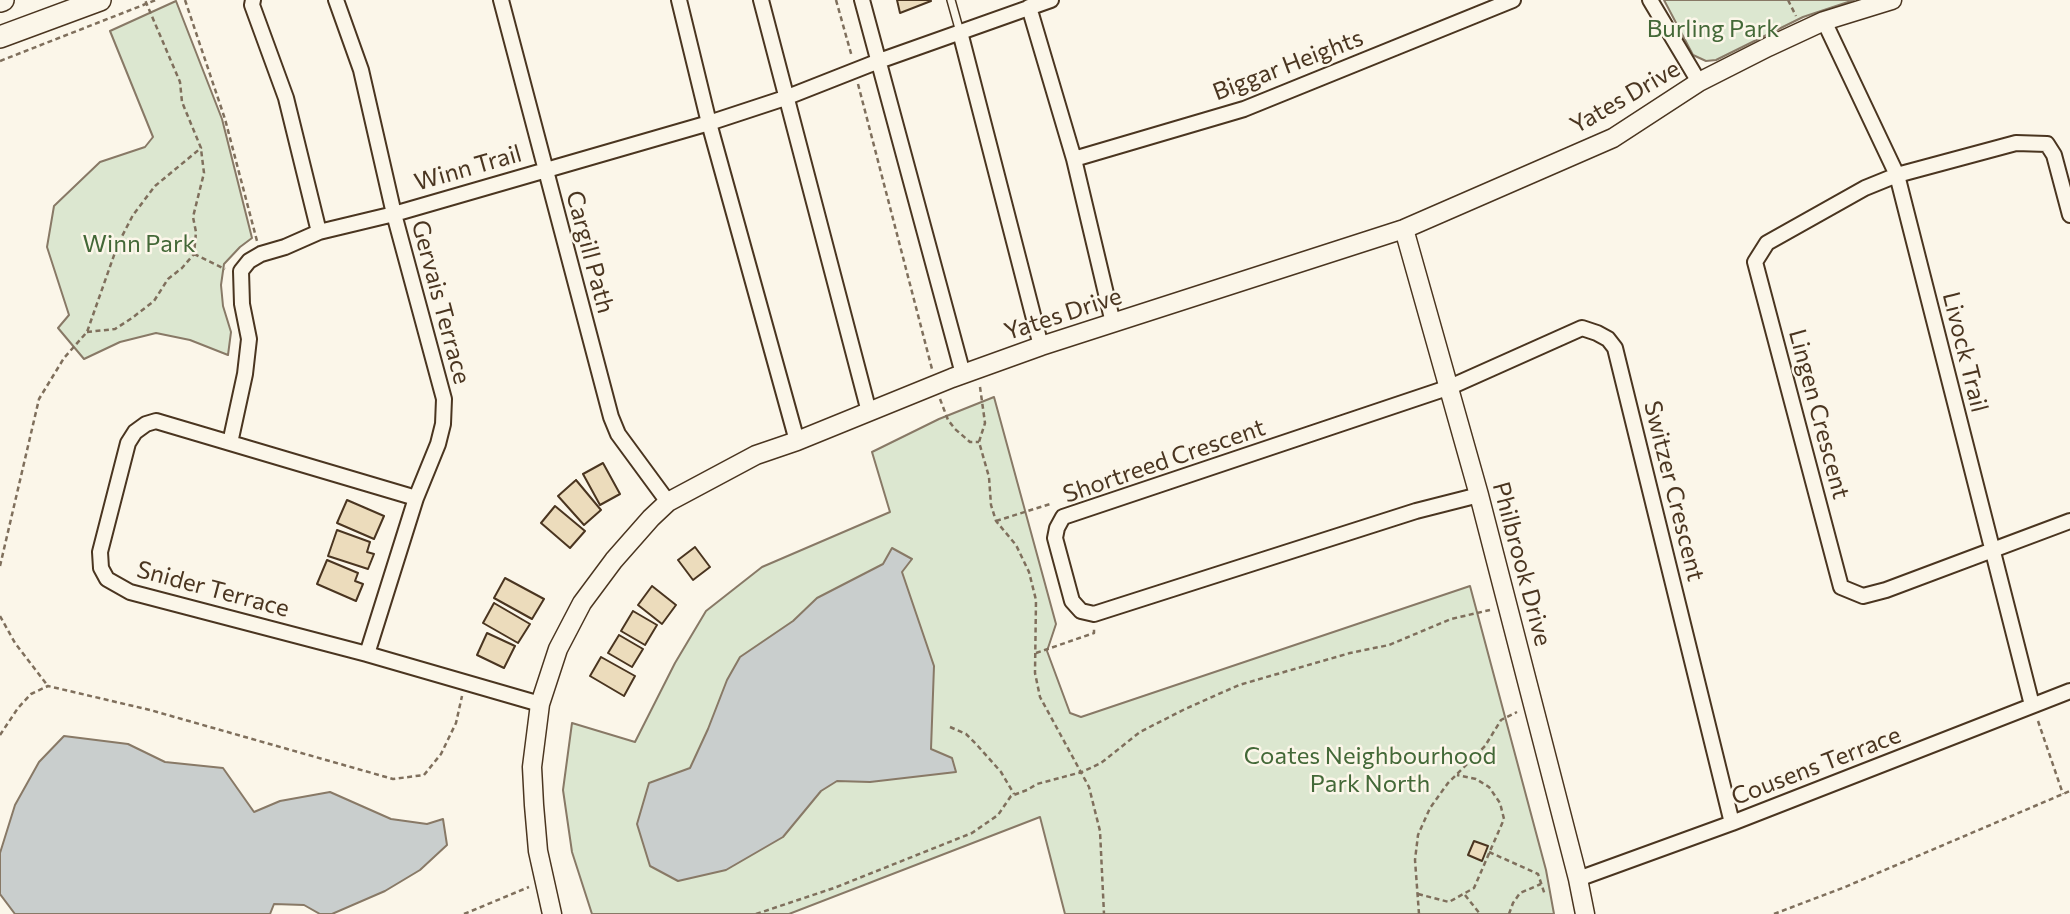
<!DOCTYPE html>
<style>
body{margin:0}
canvas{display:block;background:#fbf6e9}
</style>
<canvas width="2070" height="914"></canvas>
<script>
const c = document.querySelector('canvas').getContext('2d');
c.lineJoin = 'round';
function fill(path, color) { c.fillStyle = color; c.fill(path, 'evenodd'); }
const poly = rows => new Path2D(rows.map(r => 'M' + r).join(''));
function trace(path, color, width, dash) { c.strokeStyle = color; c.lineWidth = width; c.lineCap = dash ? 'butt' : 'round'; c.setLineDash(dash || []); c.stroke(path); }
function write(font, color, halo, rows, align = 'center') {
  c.font = font + ' Commissioner,sans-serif'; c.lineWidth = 5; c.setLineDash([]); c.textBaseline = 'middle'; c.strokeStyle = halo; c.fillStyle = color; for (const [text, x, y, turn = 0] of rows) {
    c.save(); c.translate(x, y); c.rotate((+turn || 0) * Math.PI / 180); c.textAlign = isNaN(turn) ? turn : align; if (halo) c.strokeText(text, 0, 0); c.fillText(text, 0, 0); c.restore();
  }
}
const green = poly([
 [1664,0,1854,0,1803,17,1716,60,1706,61,1693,55,1664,0],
 [176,1,222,119,252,238,240,247,224,264,221,285,223,306,231,332,228,355,190,340,156,333,120,342,84,359,58,328,69,315,47,247,54,206,100,162,145,147,153,137,110,31,176,1],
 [994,397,1056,624,1047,651,1070,713,1081,717,1470,586,1546,870,1554,914,1065,914,1040,817,789,914,592,914,572,852,563,790,572,723,635,742,675,663,706,611,762,567,890,512,872,452,939,419,994,397]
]);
const water = poly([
 [892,548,912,559,902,572,934,666,931,749,952,758,956,772,870,782,837,781,821,791,783,837,726,870,678,881,650,866,637,824,649,783,690,768,708,729,727,680,740,657,793,621,817,598,883,564,892,548],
 [64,736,128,744,165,762,223,768,254,812,280,801,330,792,391,819,427,824,443,819,447,845,420,870,385,891,332,914,320,914,304,905,274,904,270,914,15,914,0,894,0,853,15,805,39,762,64,736]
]);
const building = poly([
 [897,0,930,0,931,1,900,13,897,0],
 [603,463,620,494,600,505,583,474,603,463],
 [576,480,601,510,584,525,558,496,576,480],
 [347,500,384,516,374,539,337,523,347,500],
 [555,506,585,531,570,548,541,523,555,506],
 [337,530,370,542,367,552,374,554,368,569,328,556,337,530],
 [695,547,710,567,693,580,678,560,695,547],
 [327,560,358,573,355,581,363,584,356,601,317,584,327,560],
 [505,578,544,599,532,619,494,598,505,578],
 [652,586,676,605,662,624,638,605,652,586],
 [494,603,530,624,518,643,483,623,494,603],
 [633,611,657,625,645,645,621,631,633,611],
 [487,633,515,646,504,668,477,655,487,633],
 [619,635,643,649,632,667,608,653,619,635],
 [601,657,635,676,624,696,590,676,601,657],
 [1474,841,1488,846,1482,861,1468,855,1474,841]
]);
const path = poly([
 [185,0,225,119,257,241],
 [836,0,852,57],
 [1788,0,1796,16],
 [0,61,156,0],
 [858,84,932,369],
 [194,254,225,269],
 [87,332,115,329,132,318,154,301,168,279,182,268,194,254,196,232,193,217,204,173,201,149],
 [980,387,985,423,979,442,989,477,991,505,996,521,1016,545,1029,572,1036,600,1035,673,1040,697,1089,787,1100,831,1104,914],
 [940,399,948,420,955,429,970,442,979,442],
 [996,521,1050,504,1052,506],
 [0,566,39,399,64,358,87,332,118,244,133,215,155,186,201,148,182,102,180,82,145,0],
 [0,616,15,643,48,686],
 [1036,653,1094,633,1094,628],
 [2038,721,2063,794],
 [950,727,966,734,977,745,1001,772,1014,794],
 [0,735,18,708,31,694,48,686,150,710,393,779,424,775,441,754,456,723,462,696],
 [1489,852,1538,874,1545,895],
 [1418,894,1449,902,1474,888,1504,819,1500,803,1489,787,1476,779,1457,775],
 [1465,895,1480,914],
 [464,914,529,887],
 [756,914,834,888,972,833,998,815,1011,796,1027,790,1037,784,1082,772,1101,763,1140,732,1185,709,1239,685,1350,653,1389,645,1451,619,1490,610],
 [1419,914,1415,860,1418,835,1430,808,1448,783,1485,746,1501,720,1517,712],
 [1509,914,1513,903,1520,893,1541,884],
 [1774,914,1845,887,2070,791]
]);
const service = poly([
 [951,0,960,32]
]);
const minor = poly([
 [253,0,252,5,286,98,319,232],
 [336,0,361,70,394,214,444,399,443,424,438,444,416,498,367,654],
 [501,0,611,417,618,434,668,502],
 [679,0,709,123,797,441],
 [761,0,869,412],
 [862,0,963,374],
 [1650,0,1699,82],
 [1029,7,1074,159,1113,323],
 [1824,21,1897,175,2032,705],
 [960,32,1041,346],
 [1074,159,1244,109,1513,0],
 [2070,215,2054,155,2047,144,2016,143,1897,175,1865,188,1767,243,1755,262,1841,587,1863,596,1886,590,2070,521],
 [230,443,245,374,249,339,242,304,241,271,249,261,261,254,285,247,319,232,394,214,709,123,785,98,879,61,1051,0],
 [1479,495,1416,511,1094,614,1081,611,1072,601,1055,538,1057,528,1063,517,1450,387,1582,328,1597,333,1608,339,1615,348,1732,823],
 [416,498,156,421,146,424,135,432,128,443,100,552,101,568,107,579,130,592,367,654,540,704],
 [1578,879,1732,823,2070,691]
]);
const tertiary = poly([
 [1404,229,1479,495,1578,879,1585,914],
 [552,914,538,851,534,805,532,767,540,704,558,649,582,603,614,560,651,518,668,502,756,455,797,441,952,378,1041,346,1404,229,1613,138,1699,82,1768,47,1824,21,1892,0]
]);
const secondary = poly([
 [0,1,3,0],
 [0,37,100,0]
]);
const parkNames = [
 ["Burling Park",1713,29],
 ["Winn Park",139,244],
 ["Coates Neighbourhood",1370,756],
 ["Park North",1370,784]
];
const streetNames = [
 ["Biggar Heights",1288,65,-21],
 ["Yates Drive",1625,97,-30],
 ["Winn Trail",468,168,-16],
 ["Cargill Path",590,252,75],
 ["Gervais Terrace",441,302,75],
 ["Yates Drive",1063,314,-18],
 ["Livock Trail",1965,352,76],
 ["Lingen Crescent",1819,414,75],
 ["Shortreed Crescent",1164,461,-19],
 ["Switzer Crescent",1674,491,76],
 ["Philbrook Drive",1522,564,75],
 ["Snider Terrace",213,589,15],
 ["Cousens Terrace",1816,766,-21]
];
fill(green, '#dce7d0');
trace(green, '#887966', 2);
fill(water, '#c9cecd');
trace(water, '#887966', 2);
fill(building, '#ecdcbc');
trace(building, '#4a3520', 2);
trace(service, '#4a3520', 10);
trace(minor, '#4a3520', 18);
trace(tertiary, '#4a3520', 21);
trace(secondary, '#4a3520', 24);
trace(path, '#7f6f5c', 2.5, [5, 3.5]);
trace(service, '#fbf6e9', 7);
trace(minor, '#fbf6e9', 14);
trace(tertiary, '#fbf6e9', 18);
trace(secondary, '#fbf6e9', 21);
write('24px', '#436837', '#fbf6e9', parkNames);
write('24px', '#4a3520', '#fbf6e9', streetNames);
</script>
